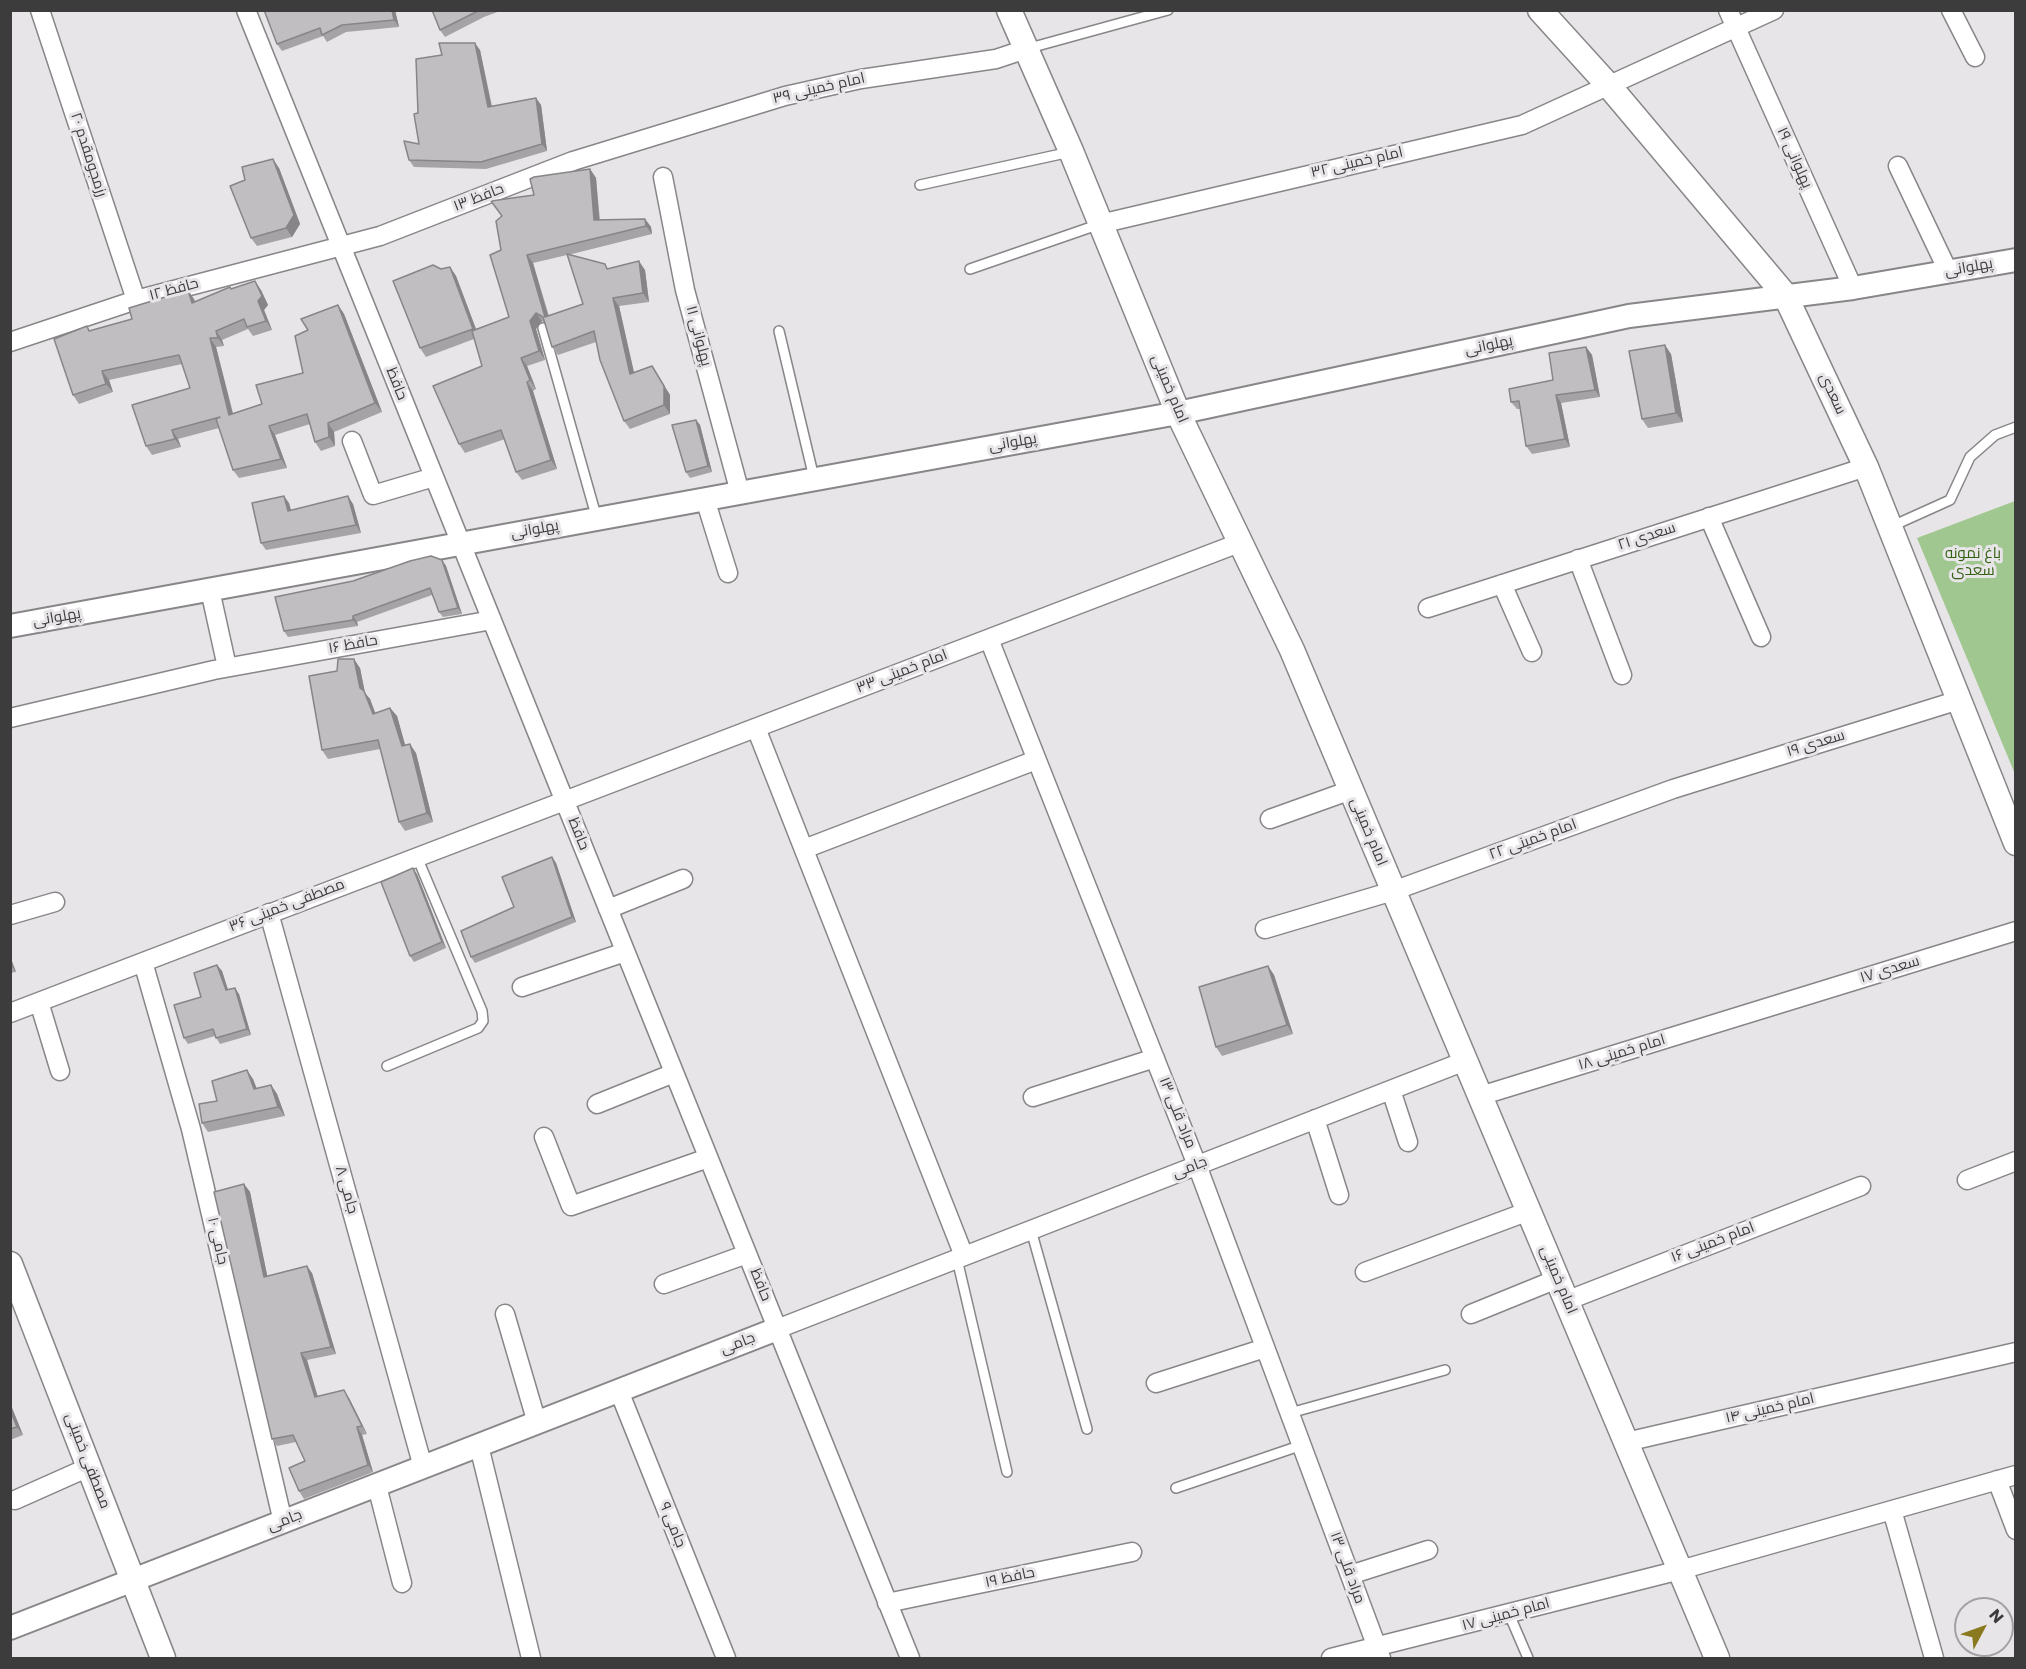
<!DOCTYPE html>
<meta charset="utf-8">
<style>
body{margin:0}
#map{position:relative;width:2026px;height:1669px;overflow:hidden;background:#e8e5e8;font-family:Poppins,sans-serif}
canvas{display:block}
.frame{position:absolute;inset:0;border:12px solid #3d3c3d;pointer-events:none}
.north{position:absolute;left:1954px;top:1597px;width:60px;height:60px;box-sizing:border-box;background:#e8e5e8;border:2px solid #a4a1a4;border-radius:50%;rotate:49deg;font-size:16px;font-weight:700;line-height:24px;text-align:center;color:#3d3c3d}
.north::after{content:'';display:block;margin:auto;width:21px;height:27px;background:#8a7a1f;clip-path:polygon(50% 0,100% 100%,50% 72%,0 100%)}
</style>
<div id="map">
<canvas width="2026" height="1669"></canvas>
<div class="frame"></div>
<div class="north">N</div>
</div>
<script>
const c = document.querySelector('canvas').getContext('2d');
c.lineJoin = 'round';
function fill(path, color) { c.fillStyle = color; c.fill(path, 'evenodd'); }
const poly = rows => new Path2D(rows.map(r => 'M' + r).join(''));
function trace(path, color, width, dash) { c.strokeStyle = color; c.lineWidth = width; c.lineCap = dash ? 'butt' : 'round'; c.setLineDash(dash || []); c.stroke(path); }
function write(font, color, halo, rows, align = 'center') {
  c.font = font + ' Poppins,Cairo,sans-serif'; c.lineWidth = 6; c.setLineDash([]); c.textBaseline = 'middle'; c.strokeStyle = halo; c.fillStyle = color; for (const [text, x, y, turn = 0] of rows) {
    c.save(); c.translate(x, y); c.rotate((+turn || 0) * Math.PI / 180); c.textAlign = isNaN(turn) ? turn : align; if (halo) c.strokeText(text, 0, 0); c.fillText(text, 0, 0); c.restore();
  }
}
const green = poly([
 [2015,501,2015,774,1917,538]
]);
const service = poly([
 [1026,49,1168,10],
 [920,185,1070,152],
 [970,269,1100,224],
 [543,328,597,519],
 [779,331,814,478],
 [1890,527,1950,500,1970,457,1995,435,2016,427],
 [387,1066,478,1028,483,1021,482,1011,417,857],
 [1031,1230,1087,1429],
 [957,1259,1007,1472],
 [1290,1413,1445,1370],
 [1176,1488,1302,1445],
 [1509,1614,1528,1658]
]);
const minor = poly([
 [40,10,136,300],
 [246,10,910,1658],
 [1728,10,1853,288],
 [1951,10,1975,57],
 [1898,166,1948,271],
 [663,177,685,290,740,493],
 [1100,224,1522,125,1774,10],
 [10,342,136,300,380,236,573,161,785,96,861,79,996,59,1026,49],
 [352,441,373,495,434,477],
 [705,499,728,573],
 [1709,517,1761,637],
 [1578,559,1622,675],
 [1502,584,1532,652],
 [210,590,227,667],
 [1428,608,1866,467],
 [989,639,1197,1165,1381,1658],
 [10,718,214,670,492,620],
 [756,728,964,1256],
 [1270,819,1351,790],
 [804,849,1036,760],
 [608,909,683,879],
 [269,913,423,1467],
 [10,915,55,902],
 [1265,929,1393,891,1673,789,1959,700],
 [143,962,191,1129,283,1522],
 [522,987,625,952],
 [39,1002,60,1071],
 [10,1013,1239,543],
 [1391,1090,1408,1142],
 [1480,1096,2016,931],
 [1033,1097,1155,1058],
 [597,1104,674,1073],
 [1315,1119,1339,1195],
 [544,1137,571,1206,708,1158],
 [1967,1180,2016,1161],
 [1365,1272,1529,1211],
 [664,1284,747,1254],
 [1566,1301,1861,1186],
 [505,1314,537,1423],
 [1471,1314,1557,1279],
 [777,1329,1465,1061],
 [1156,1383,1265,1348],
 [619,1391,726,1658],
 [1626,1442,2016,1352],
 [479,1446,531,1658],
 [1997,1480,2016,1530],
 [377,1486,402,1583],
 [15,1500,89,1467],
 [1892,1510,1934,1658],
 [1350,1575,1428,1550],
 [887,1603,1132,1552],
 [1331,1658,1680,1570,2016,1475]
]);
const tertiary = poly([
 [10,626,1178,413,1629,316,1853,288,2016,260],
 [10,1628,777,1329]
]);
const secondary = poly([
 [1009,10,1071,151,1178,413,1292,650,1717,1658],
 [1540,10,1609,86,1785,295,1866,467,2016,843],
 [10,1264,163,1658]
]);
const wall = poly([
 [264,10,395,10,399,27,346,32,327,42,323,36,282,51,277,44],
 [432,10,503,10,484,17,445,37,440,30],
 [480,50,492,106,536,98,541,105,547,151,486,169,414,167,409,160,419,144,418,113],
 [279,168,300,224,292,237,257,246,251,238,245,180],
 [590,169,596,178,600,220,645,219,651,227,652,234,568,255,608,268,645,270,649,302,619,306,634,372,652,366,670,395,670,414,630,429,624,421,596,342,558,355,552,347,545,323,542,321,536,329,545,360,527,366,536,389,533,391,557,469,522,480,516,472,505,439,465,453,459,444,482,366,474,339,426,357,420,348,441,269,450,267,456,276,476,329,509,317,501,250,534,195],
 [567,255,583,304,549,316,533,263],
 [231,289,261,290,268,305,264,310,272,330,253,336,248,329,222,340,224,346,216,347,233,413,262,404,303,373,308,330,338,305,344,314,382,412,334,432,335,446,321,451,315,442,310,424,275,435,287,468,239,478,233,470,219,428,178,439,181,447,152,455,146,446,190,388,182,364,109,380,113,392,79,404,73,395,91,331,132,319,194,299,195,302],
 [1586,347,1592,355,1600,397,1561,403,1570,447,1532,454,1526,446,1520,409,1517,409,1511,402,1553,380],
 [1671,354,1683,422,1648,428,1642,419],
 [696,420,700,425,712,472,690,478,686,472],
 [289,503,291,510,353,504,361,533,266,550,261,543],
 [442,560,446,566,462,614,443,617,439,612,432,595,357,622,358,626,288,637,284,631,353,581],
 [360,668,365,693,370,699,375,713,390,708,397,716,405,746,416,753,433,822,405,831,399,822,380,749,328,759,322,750],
 [552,857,556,863,576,922,475,963,471,957,514,907],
 [417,874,446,948,414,962,410,956],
 [10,956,16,972,10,973],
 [217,965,222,971,228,990,239,994,251,1035,220,1044,215,1036,188,1044,184,1038,201,997],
 [1268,966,1274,975,1293,1034,1222,1056,1216,1047],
 [253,1079,257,1089,271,1085,277,1094,285,1116,208,1132,202,1123,217,1101],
 [244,1184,250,1192,267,1276,312,1273,336,1354,307,1360,317,1397,349,1398,367,1434,362,1435,373,1472,304,1499,299,1491,305,1461,296,1442,277,1446,272,1439],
 [10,1403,23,1435,10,1440]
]);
const shadedWall = poly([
 [392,10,395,10,399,27,394,20],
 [475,43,480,50,493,114,488,107],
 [536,98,541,105,547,151,542,144],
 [273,159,279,168,300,224,292,237,286,228],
 [590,169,596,178,600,229,594,220],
 [645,219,651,227,652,234,646,226],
 [527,255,533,263,551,326,545,317],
 [639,261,645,270,649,302,643,293],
 [450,267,456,276,479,337,473,329],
 [255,281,261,290,268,305,264,310,272,330,266,321,258,301],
 [188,290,194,299,199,311,192,303],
 [613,298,619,306,636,382,630,374],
 [338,305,344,314,382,412,375,403],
 [536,313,542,321,536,329,545,360,539,351,530,321],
 [216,331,222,340,224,346,218,338],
 [210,338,216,347,235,423,229,415],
 [1665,345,1671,354,1683,422,1676,413],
 [1586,347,1592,355,1600,397,1595,390],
 [521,358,527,366,536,389,530,380],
 [652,366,670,395,670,414,664,405],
 [102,371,109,380,113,392,106,384],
 [527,382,533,391,557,469,551,460],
 [1556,395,1561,403,1570,447,1565,439],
 [696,420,700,425,712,472,708,466],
 [328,423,334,432,335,446,329,437],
 [269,426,275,435,287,468,281,459],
 [172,430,178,439,181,447,175,439],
 [284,496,289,503,293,519,288,511],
 [348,496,353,504,361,533,356,525],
 [442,560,446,566,462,614,458,608],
 [353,616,357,622,358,626,353,620],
 [354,659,360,668,365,693,370,699,379,723,373,714,360,688],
 [390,708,397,716,408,755,402,746],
 [410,744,416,753,433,822,427,813],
 [552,857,556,863,576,922,572,917],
 [413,868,417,874,446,948,442,942],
 [10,956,16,972,10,964],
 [217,965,222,971,230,996,226,990],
 [1268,966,1274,975,1293,1034,1287,1025],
 [235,988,239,994,251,1035,247,1029],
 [247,1070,253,1079,260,1098,254,1089],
 [271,1085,277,1094,285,1116,278,1107],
 [244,1184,250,1192,269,1284,264,1277],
 [307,1266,312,1273,336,1354,331,1347],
 [301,1353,307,1360,320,1404,315,1397],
 [344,1390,349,1398,367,1434,362,1426],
 [10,1403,23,1435,17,1427,10,1410],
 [357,1427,362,1435,373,1472,368,1465]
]);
const building = poly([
 [264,10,392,10,394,20,342,25,322,35,320,28,277,44,264,10],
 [432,10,480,10,440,30,432,10],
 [439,43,475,43,488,107,536,98,542,144,481,162,409,160,404,141,419,144,414,114,418,113,416,59,442,55,439,43],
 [273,159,294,215,286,228,251,238,230,186,245,180,242,167,273,159],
 [590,169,594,220,645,219,646,226,527,255,545,317,583,304,567,254,605,264,607,269,639,261,643,293,613,298,630,374,652,366,664,386,664,405,624,421,600,360,594,331,552,347,543,317,536,313,530,321,539,351,521,358,530,380,527,382,551,460,516,472,501,430,459,444,433,386,482,366,472,331,509,317,490,255,501,250,496,221,502,216,491,201,534,195,530,179,534,177,590,169],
 [433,265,441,269,450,267,473,329,420,348,393,281,433,265],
 [255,281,262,296,258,301,266,321,247,327,244,319,216,331,218,338,210,338,229,415,262,404,256,385,303,373,295,336,308,330,301,319,338,305,375,403,328,423,329,437,315,442,307,414,269,426,281,459,233,470,216,419,220,417,172,430,175,439,146,446,132,405,190,388,179,355,102,371,106,384,73,395,54,339,87,326,89,331,132,319,129,308,188,290,192,303,230,287,231,289,255,281],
 [1665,345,1676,413,1642,419,1629,351,1665,345],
 [1586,347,1595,390,1556,395,1565,439,1526,446,1519,401,1511,402,1509,389,1553,380,1549,353,1586,347],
 [696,420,708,466,686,472,672,425,696,420],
 [284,496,288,511,348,496,356,525,261,543,252,503,284,496],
 [431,556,442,560,458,608,439,612,430,588,353,616,353,620,284,631,275,597,353,581,410,561,431,556],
 [338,659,354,659,360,688,364,691,373,714,390,708,402,746,410,744,427,813,399,822,378,740,322,750,309,676,337,671,338,659],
 [552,857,572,917,471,957,461,931,514,907,502,877,552,857],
 [413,868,442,942,410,956,381,882,413,868],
 [217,965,226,990,235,988,247,1029,216,1038,213,1029,184,1038,174,1005,201,997,194,973,217,965],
 [1268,966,1287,1025,1216,1047,1199,987,1268,966],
 [247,1070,254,1089,271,1085,278,1107,202,1123,199,1104,217,1101,212,1081,247,1070],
 [244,1184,264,1277,307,1266,331,1347,301,1353,315,1397,344,1390,362,1426,357,1427,368,1465,299,1491,289,1468,305,1461,293,1435,272,1439,214,1192,244,1184],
 [10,1410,17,1427,10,1429,10,1410]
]);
const streetNames = [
 ["امام خمینی ۳۹",819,89,-13],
 ["رزمجومقدم ۲۰",88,155,72],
 ["پهلوانی ۱۹",1794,158,66],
 ["امام خمینی ۳۲",1357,163,-13],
 ["حافظ ۱۳",479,198,-21],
 ["پهلوانی",1969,268,-10],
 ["حافظ ۱۲",174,290,-15],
 ["پهلوانی ۱۱",698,336,75],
 ["پهلوانی",1489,346,-12],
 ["حافظ",396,384,68],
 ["امام خمینی",1169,389,67],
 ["سعدی",1832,394,65],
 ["پهلوانی",1013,443,-10],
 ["پهلوانی",535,530,-10],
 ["سعدی ۲۱",1647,537,-18],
 ["پهلوانی",57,618,-10],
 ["حافظ ۱۶",353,645,-10],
 ["امام خمینی ۳۳",902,672,-21],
 ["سعدی ۱۹",1816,744,-17],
 ["امام خمینی",1368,832,67],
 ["حافظ",578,834,68],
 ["امام خمینی ۲۲",1533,840,-20],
 ["مصطفی خمینی ۳۶",287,906,-21],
 ["سعدی ۱۷",1890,970,-17],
 ["امام خمینی ۱۸",1622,1053,-17],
 ["مراد قلی ۱۳",1177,1113,68],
 ["جامی",1190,1168,-21],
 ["جامی ۸",346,1190,74],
 ["جامی ۱۰",217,1241,77],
 ["امام خمینی ۱۶",1713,1243,-21],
 ["امام خمینی",1558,1280,67],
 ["حافظ",760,1285,68],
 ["جامی",738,1344,-21],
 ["امام خمینی ۱۴",1770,1409,-13],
 ["مصطفی خمینی",87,1461,69],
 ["جامی",285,1521,-21],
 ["جامی ۹",672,1525,68],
 ["مراد قلی ۱۳",1347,1568,70],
 ["حافظ ۱۹",1010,1578,-12],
 ["امام خمینی ۱۷",1506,1615,-15]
];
const parkNames = [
 ["باغ نمونه",1973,554],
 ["سعدی",1973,571]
];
fill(green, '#a1c790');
trace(service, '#888688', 12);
trace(minor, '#888688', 21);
trace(tertiary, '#888688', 26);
trace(secondary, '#888688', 27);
trace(service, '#fff', 9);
trace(minor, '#fff', 18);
trace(tertiary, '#fff', 22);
trace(secondary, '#fff', 24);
fill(wall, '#a6a3a6');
fill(shadedWall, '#878587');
fill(building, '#c1bec1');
trace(building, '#878587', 1.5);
write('15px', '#3d3c3d', '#e8e5e8', streetNames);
write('15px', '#316011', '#e8e5e8', parkNames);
</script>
